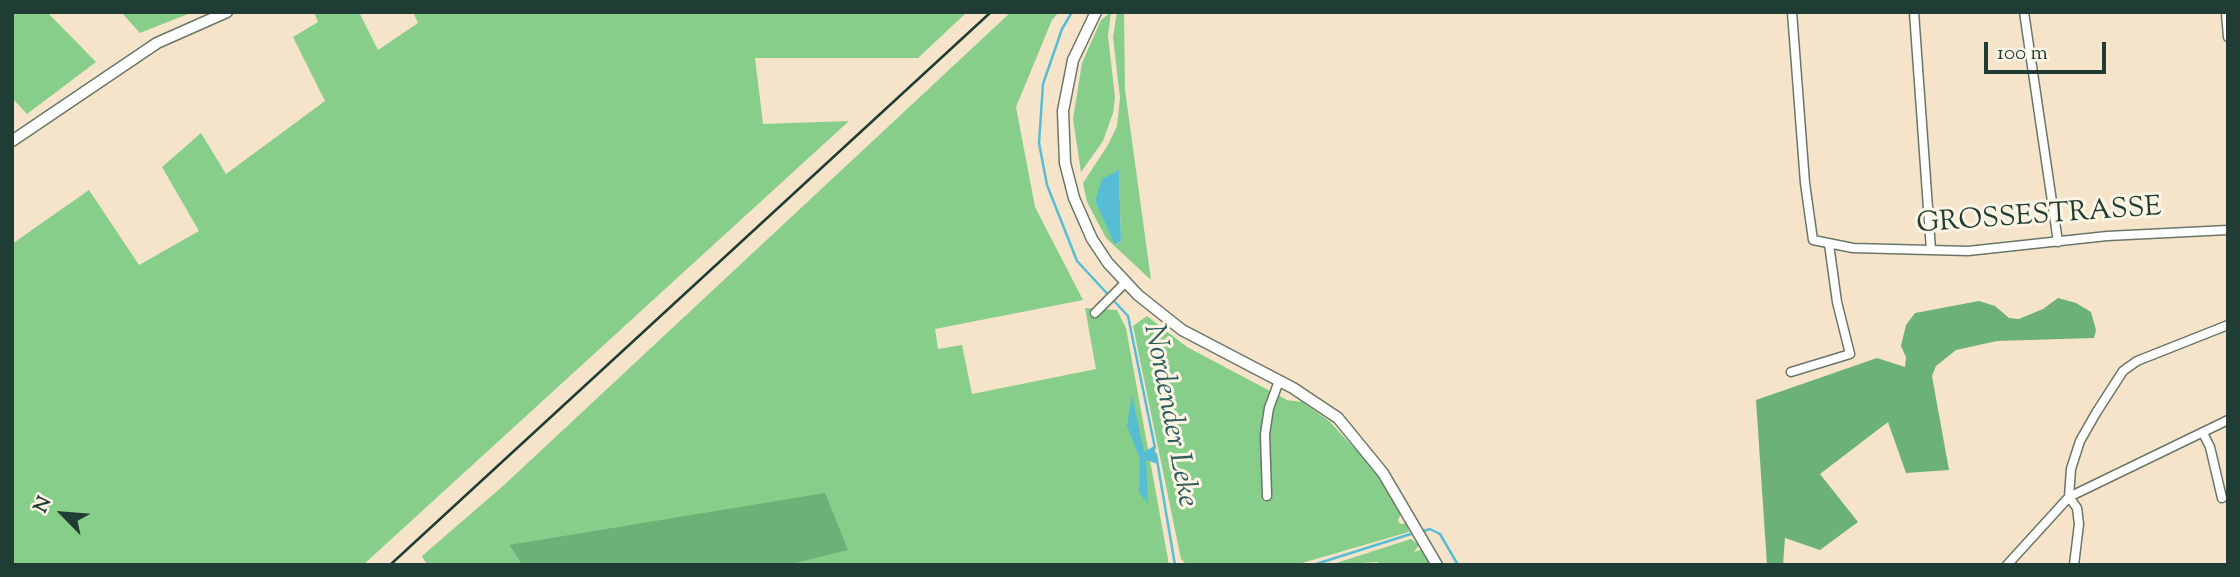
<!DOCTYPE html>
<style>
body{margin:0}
#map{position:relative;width:2240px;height:577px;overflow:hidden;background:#f5e4ca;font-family:"Sorts Mill Goudy",serif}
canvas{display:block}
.frame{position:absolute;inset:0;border:14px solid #1f3d34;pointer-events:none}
.north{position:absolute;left:28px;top:479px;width:70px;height:70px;-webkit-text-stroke:5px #fcf5e5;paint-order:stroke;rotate:295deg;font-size:19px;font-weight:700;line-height:28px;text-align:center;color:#1f3d34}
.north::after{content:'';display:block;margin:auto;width:24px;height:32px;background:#1f3d34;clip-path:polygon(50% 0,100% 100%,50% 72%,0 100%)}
.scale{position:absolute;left:1984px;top:42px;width:122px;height:32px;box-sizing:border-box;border:4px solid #1f3d34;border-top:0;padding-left:9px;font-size:21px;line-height:24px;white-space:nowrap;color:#1f3d34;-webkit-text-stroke:5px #fcf5e5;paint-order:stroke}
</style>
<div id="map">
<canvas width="2240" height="577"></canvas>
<div class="frame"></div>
<div class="north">N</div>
<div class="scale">100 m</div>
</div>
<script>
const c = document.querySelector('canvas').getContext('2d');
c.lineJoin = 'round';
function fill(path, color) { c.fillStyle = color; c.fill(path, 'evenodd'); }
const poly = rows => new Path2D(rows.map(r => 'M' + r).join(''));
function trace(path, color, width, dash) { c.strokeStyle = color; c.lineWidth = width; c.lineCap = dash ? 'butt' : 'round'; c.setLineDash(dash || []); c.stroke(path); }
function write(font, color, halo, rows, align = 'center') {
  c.font = font + ' "Sorts Mill Goudy",serif'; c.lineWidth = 6; c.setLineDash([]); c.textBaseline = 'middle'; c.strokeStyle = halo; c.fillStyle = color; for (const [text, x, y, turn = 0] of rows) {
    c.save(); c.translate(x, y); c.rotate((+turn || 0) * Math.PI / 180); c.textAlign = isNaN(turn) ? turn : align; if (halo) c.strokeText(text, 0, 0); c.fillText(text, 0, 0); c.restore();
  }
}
const green = poly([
 [12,12,47,12,96,62,27,114,12,98],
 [121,12,193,12,140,33],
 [314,12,359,12,378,50,418,23,413,12,967,12,918,58,755,58,763,124,849,121,363,565,12,565,12,244,89,190,139,265,199,231,162,167,201,133,226,174,325,101,293,37,318,22],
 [1011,12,1059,12,1052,20,1016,107,1035,207,1083,300,935,329,938,349,962,345,972,394,1096,369,1085,308,1117,310,1126,328,1169,565,789,565,847,550,509,545,522,565,427,565,422,556,503,486],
 [1111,12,1108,36,1115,97,1113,113,1103,141,1081,172,1073,119,1082,63,1101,20],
 [1117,12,1124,12,1125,90,1151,280,1106,238,1087,202,1083,183,1108,145,1117,126,1120,98,1113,37],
 [1119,171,1121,241,1116,245,1095,201],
 [1147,316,1187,347,1287,400,1302,402,1329,421,1374,469,1401,513,1398,520,1400,524,1407,523,1409,532,1295,565,1187,565,1181,559,1133,326],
 [1411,539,1419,545,1414,552,1423,549,1432,565,1384,565,1377,562,1330,565]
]);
const forest = poly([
 [2058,298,2076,303,2091,312,2096,330,2094,338,1997,341,1956,350,1936,366,1932,376,1949,470,1906,473,1888,422,1820,474,1858,522,1820,550,1785,538,1783,565,1767,565,1756,400,1877,358,1905,367,1906,357,1901,346,1906,325,1915,313,1979,301,1995,306,2009,318,2019,319,2043,309],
 [825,493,848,550,789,565,522,565,509,545]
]);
const water = poly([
 [1119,170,1121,241,1115,245,1095,201,1102,179],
 [1132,395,1144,452,1154,446,1158,464,1146,460,1148,504,1139,492,1140,459,1127,426]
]);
const stream = poly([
 [1072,12,1062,29,1043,84,1039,143,1047,185,1077,261,1128,316,1155,448],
 [1156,454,1175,565],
 [1420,532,1430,529,1440,534,1458,565],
 [1313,565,1414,533]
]);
const minor = poly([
 [1792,12,1805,183,1813,240,1853,248,1968,251,2107,236,2228,230],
 [1914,12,1931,250],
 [2024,12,2058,242],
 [2226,13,2228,37],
 [1095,313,1126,282],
 [1791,372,1850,354,1837,302,1829,244],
 [2203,433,2210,447,2222,498],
 [1267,496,1265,434,1269,408,1279,381],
 [2007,565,2069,497,2228,420],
 [2074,565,2079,524,2077,508,2069,497,2071,469,2080,441,2096,413,2123,371,2137,361,2228,325]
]);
const tertiary = poly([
 [1096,12,1073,60,1063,111,1065,163,1074,198,1092,239,1108,263,1138,295,1182,330,1293,388,1338,418,1383,473,1437,565],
 [12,141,157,43,227,12]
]);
const rail = poly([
 [390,565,991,12]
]);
const streetNames = [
 ["GROSSESTRASSE",2039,218,-4]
];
const waterNames = [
 ["Nordender Leke",1168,416,79]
];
fill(green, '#86ce8a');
fill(forest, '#6cb176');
fill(water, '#57bdd5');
trace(stream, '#57bdd5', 2.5);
trace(minor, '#6a7768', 11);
trace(tertiary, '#6a7768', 13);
trace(minor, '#fff', 8);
trace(tertiary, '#fff', 10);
trace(rail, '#1f3d34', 2.5);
write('28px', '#1f3d34', '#fcf5e5', streetNames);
write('italic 30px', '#2d5d5c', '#fcf5e5', waterNames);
</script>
